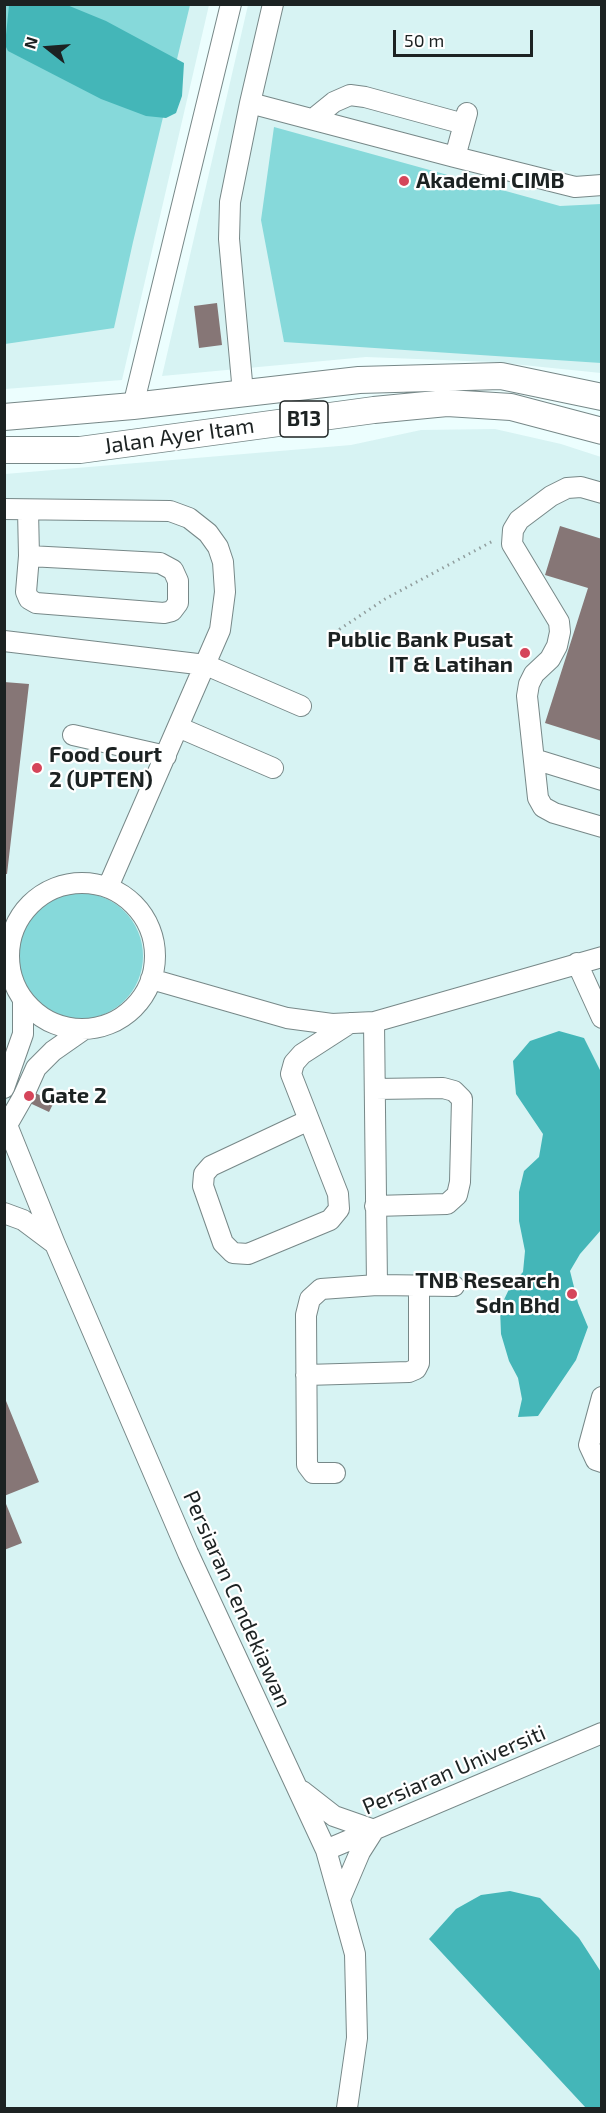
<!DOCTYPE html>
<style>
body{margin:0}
#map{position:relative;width:606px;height:2113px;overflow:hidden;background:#ecfefe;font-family:"Exo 2",sans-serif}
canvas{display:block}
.frame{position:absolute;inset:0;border:6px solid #1c2222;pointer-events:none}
.north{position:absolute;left:18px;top:18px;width:60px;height:60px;-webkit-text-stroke:4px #fff;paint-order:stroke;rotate:287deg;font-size:16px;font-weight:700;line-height:24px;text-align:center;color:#1c2222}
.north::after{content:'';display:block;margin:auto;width:21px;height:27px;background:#1c2222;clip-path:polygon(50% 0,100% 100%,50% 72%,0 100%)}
.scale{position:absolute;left:393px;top:30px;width:140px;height:27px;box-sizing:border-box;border:3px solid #1c2222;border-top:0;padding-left:8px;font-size:18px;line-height:21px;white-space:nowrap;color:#1c2222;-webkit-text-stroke:4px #fff;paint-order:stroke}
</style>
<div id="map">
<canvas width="606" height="2113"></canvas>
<div class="frame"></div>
<div class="north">N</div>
<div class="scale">50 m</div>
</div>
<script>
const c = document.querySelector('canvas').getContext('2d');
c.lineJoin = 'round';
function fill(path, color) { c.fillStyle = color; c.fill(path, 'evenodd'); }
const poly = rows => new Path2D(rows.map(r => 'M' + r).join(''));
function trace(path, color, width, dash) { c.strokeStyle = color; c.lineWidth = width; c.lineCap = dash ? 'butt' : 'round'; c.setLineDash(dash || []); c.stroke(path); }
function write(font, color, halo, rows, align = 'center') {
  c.font = font + ' "Exo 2",sans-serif'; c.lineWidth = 4.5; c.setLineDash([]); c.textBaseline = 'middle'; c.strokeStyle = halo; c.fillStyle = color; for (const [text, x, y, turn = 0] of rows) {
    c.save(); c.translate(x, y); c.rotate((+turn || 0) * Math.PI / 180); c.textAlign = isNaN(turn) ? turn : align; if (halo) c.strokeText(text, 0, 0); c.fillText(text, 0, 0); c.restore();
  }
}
const built = poly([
 [5,5,209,5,122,380,5,389],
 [248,5,601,5,601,373,493,362,366,357,162,376],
 [495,429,561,444,601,457,601,2108,5,2108,5,474,351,445,421,430]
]);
const green = poly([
 [4,5,190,5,133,242,114,328,5,344],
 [274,127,560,206,601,204,601,363,284,342,261,220],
 '17 956a63 63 0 1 1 126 0a63 63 0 1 1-126 0Z'
]);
const water = poly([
 [9,5,67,5,106,21,184,63,182,96,176,113,166,118,146,116,101,99,8,51,5,45],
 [559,1031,584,1038,601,1072,601,1230,580,1254,570,1271,578,1303,588,1327,576,1360,538,1416,518,1417,522,1399,518,1378,509,1361,501,1334,500,1308,511,1285,523,1272,525,1251,519,1221,519,1192,524,1171,539,1157,543,1134,516,1094,513,1061,530,1041],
 [510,1891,540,1898,579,1938,601,1972,601,2108,586,2108,429,1939,456,1909,481,1895]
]);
const building = poly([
 [217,303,222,345,199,348,194,306],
 [560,526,602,539,602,741,545,723,588,588,545,575],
 [4,682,29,684,7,874,4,874],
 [4,1078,54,1102,49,1112,4,1091],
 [4,1396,39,1482,4,1496],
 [4,1499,22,1543,4,1550]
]);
const path = poly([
 [332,639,340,629,385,599,493,541]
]);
const minor = poly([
 [250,103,455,157,575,187,602,185],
 [313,119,334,102,350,95,365,97,464,124],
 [455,157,467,113],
 [243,393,229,239,230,202,250,103,273,4],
 [133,406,231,4],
 [602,493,581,487,567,488,551,496,519,520,513,530,512,544,559,622,560,632,557,646,550,659,534,674,529,684,527,696,538,798,543,807,554,813,602,827],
 [4,509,170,511,189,518,208,533,218,547,223,562,225,592,220,630,108,887],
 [28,510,29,556,26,592,29,599,36,603,164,613,172,611,178,603,178,581,173,570,160,563,29,556],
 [4,641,206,665,301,706],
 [178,727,273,768],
 [73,735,166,756],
 [534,759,602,780],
 '9 956a73 73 0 1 1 146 0a73 73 0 1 1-146 0Z',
 [577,963,602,1018],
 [151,979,287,1018,332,1024,374,1022,602,957],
 [4,1088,23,1034,23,999],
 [309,1120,211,1166,204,1174,203,1186,223,1243,233,1253,248,1254,330,1220,339,1209,338,1194,309,1120,291,1074,294,1063,302,1054,350,1023],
 [4,1124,7,1125,55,1244,188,1553,326,1850,355,1954,357,2038,347,2108],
 [4,1126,7,1125,23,1097,36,1068,53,1051,83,1030],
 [375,1206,447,1204,457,1195,460,1182,462,1099,454,1091,443,1088,375,1089],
 [4,1213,23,1220,55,1244],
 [377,1285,454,1286],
 [306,1375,409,1372,416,1369,419,1363,419,1286],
 [602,1397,589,1445,596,1460,602,1462],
 [335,1473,313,1473,307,1465,306,1315,310,1299,321,1289,377,1285,374,1022],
 [302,1791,334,1816,374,1830],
 [326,1850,602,1733],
 [340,1899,360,1852,374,1830]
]);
const major = poly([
 [4,417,133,406,359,380,501,376,602,397],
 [4,450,80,450,374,410,447,403,511,407,602,431]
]);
const markers = [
 [404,181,6,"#d5455a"],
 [525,653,6,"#d5455a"],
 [37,768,6,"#d5455a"],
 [29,1096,6,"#d5455a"],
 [572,1294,6,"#d5455a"]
];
const shields = [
 [304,419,48]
];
const shieldNames = [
 ["B13",304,419]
];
const poiNames = [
 ["Akademi CIMB",416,181],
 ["Public Bank Pusat",513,640,"right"],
 ["IT & Latihan",513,665,"right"],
 ["Food Court",49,755],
 ["2 (UPTEN)",49,780],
 ["Gate 2",41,1096],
 ["TNB Research",560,1281,"right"],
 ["Sdn Bhd",560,1306,"right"]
];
const streetNames = [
 ["Jalan Ayer Itam",179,436,-8],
 ["Persiaran Cendekiawan",237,1599,66],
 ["Persiaran Universiti",454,1770,-23]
];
fill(built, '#d7f3f3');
fill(green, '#86d9da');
fill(water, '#44b6b8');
fill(building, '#867676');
trace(minor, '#788', 22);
trace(major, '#788', 28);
trace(path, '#919e9e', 3, [1.5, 4.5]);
trace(minor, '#fff', 20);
trace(major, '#fff', 26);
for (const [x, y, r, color] of markers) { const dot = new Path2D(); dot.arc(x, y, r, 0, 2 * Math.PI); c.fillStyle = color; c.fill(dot); trace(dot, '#fff', 2); }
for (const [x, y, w] of shields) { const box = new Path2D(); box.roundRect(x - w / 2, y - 18, w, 36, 4.5); c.fillStyle = '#fff'; c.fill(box); trace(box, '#1c2222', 1.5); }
write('bold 21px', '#1c2222', null, shieldNames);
write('bold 22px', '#1c2222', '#fff', poiNames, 'left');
write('22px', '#1c2222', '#fff', streetNames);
</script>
